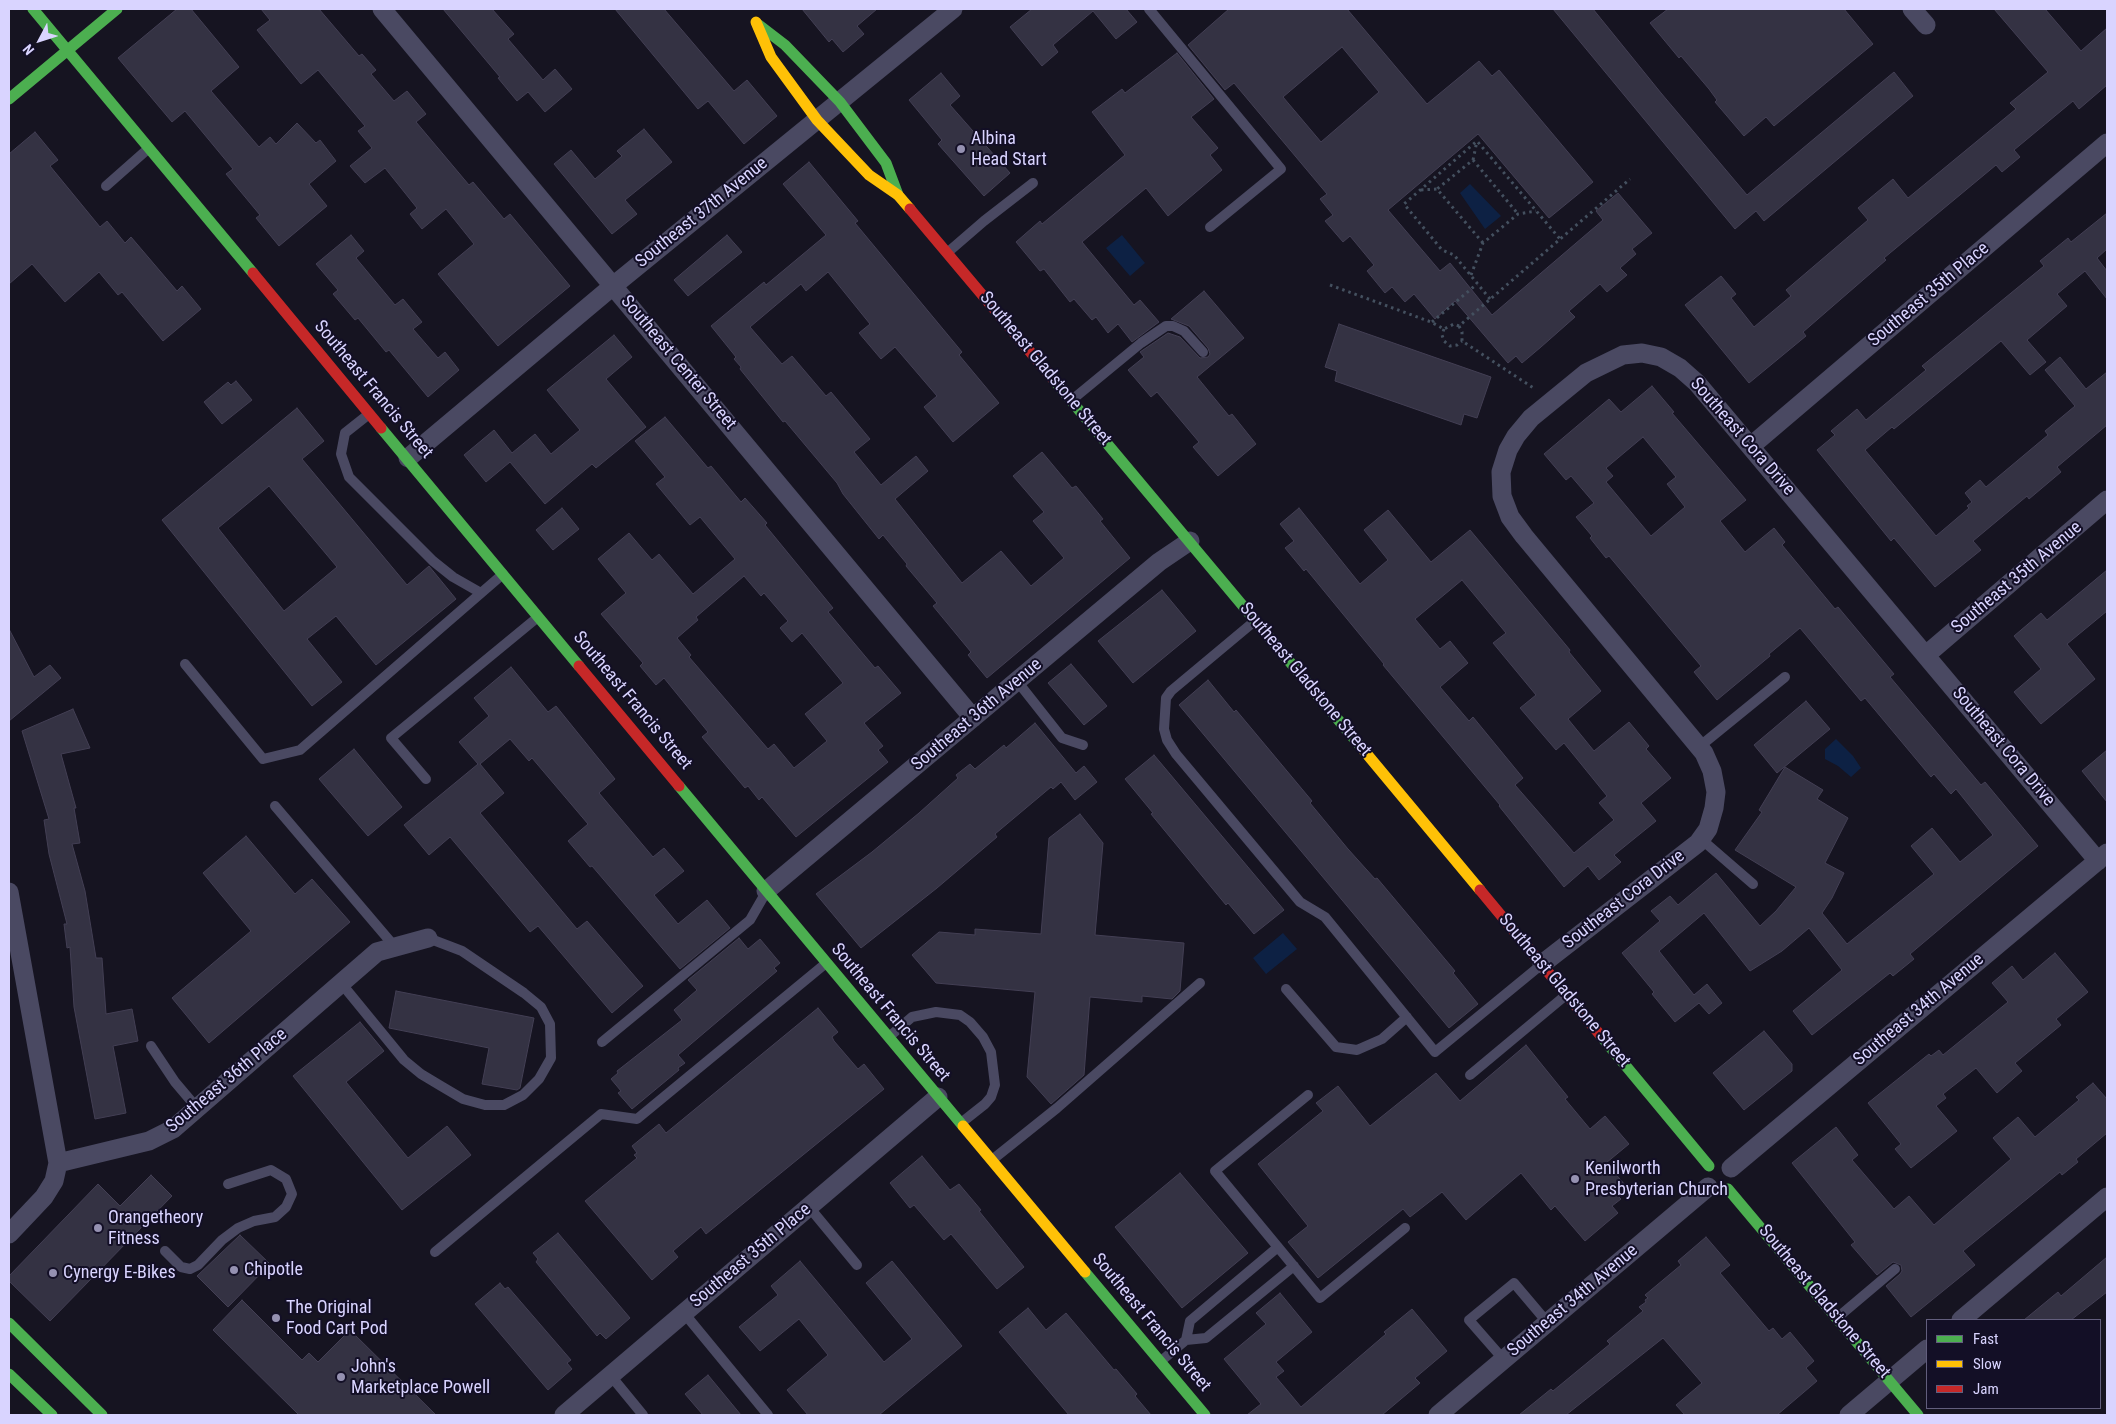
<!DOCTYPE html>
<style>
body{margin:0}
#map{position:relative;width:2116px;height:1424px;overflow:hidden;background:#161421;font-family:"Roboto Condensed",sans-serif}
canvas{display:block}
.frame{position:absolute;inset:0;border:10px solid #d9d4ff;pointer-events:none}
.legend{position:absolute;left:1926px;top:1319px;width:175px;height:90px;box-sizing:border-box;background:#130f26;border:1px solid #625e7d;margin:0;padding:6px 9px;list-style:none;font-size:15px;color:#d9d4ff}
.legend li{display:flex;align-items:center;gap:10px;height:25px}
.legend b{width:25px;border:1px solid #625e7d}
.north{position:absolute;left:15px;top:15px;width:50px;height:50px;-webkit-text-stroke:4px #130f26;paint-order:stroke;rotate:230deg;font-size:14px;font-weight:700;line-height:20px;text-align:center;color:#d9d4ff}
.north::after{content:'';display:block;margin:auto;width:18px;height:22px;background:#d9d4ff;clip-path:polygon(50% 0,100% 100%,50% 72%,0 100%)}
</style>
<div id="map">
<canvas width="2116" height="1424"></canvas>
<div class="frame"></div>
<ul class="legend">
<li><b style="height:6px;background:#4caf50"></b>Fast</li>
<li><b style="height:6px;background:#ffc107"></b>Slow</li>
<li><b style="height:6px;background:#c62828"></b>Jam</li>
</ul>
<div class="north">N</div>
</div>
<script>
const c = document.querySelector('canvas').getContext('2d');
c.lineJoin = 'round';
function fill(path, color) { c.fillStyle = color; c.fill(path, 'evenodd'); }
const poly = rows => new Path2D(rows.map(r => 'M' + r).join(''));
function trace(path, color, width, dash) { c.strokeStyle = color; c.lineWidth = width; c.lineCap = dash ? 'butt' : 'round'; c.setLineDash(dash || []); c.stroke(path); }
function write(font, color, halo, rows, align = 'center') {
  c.font = font + ' "Roboto Condensed",sans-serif'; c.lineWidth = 4; c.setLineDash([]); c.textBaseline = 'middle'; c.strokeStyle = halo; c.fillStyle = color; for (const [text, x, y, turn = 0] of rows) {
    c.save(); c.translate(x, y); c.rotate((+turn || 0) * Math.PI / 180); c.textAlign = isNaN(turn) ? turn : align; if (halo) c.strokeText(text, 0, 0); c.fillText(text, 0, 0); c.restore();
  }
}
const water = poly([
 [1470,184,1501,216,1485,229,1460,193],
 [1122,235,1145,263,1130,276,1106,248],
 [1836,739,1853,756,1861,768,1851,777,1838,766,1825,759,1825,749],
 [1283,933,1297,949,1266,974,1253,958]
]);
const building = poly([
 [177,9,191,9,239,67,211,91,259,147,270,137,276,144,297,123,316,143,320,140,336,161,309,184,327,206,279,246,256,218,260,215,226,174,233,169,185,111,172,122,118,58,177,9],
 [261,9,319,9,359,56,362,54,376,70,371,74,394,101,407,91,426,114,416,122,469,185,473,182,504,219,510,214,570,286,498,346,438,274,474,244,446,209,422,229,410,214,417,208,385,168,365,183,350,166,372,148,358,131,365,126,318,70,301,84,257,30,270,20,261,9],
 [443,9,492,9,514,34,508,39,543,80,555,69,572,89,545,112,528,92,517,101,498,78,500,77,443,9],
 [615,9,664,9,734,91,747,80,777,116,744,144,708,101,698,109,615,9],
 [802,9,877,9,857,26,864,34,843,52,832,39,829,42,802,9],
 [1032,9,1126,9,1137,22,1116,39,1093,11,1053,45,1058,52,1042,66,1010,27,1032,9],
 [1229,9,1347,9,1427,104,1479,61,1492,76,1499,70,1593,182,1549,218,1478,134,1388,210,1440,271,1450,263,1492,315,1603,220,1596,211,1618,193,1652,233,1632,249,1636,254,1620,268,1627,275,1607,292,1600,284,1569,311,1575,317,1541,347,1522,363,1516,356,1508,363,1455,301,1435,319,1414,294,1405,302,1392,287,1385,293,1367,271,1374,265,1350,236,1343,242,1325,221,1333,215,1320,199,1327,194,1234,83,1225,90,1188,45,1229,9],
 [1342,47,1379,92,1321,142,1283,97,1342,47],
 [1553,9,1593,9,1661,93,1747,195,1894,72,1913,96,1764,221,1756,211,1735,229,1553,9],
 [1668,9,1844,9,1873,44,1774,126,1766,117,1744,136,1715,102,1717,100,1709,89,1681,56,1679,58,1650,23,1668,9],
 [1994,9,2045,9,2081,51,2107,28,2107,85,2079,109,2073,101,2014,150,2020,157,2002,172,1996,165,1884,258,1886,260,1803,332,1806,336,1749,383,1685,305,1721,276,1736,294,1731,298,1754,327,1791,296,1786,290,1868,220,1858,208,1893,179,1908,198,2016,109,2010,103,2048,72,1994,9],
 [1177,53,1214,99,1191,117,1218,148,1210,155,1222,170,1168,216,1146,188,1082,242,1134,305,1140,300,1159,322,1132,342,1118,324,1108,333,1096,317,1092,320,1074,299,1070,302,1044,269,1040,271,1016,242,1040,221,1042,224,1125,155,1092,112,1122,89,1125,93,1177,53],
 [941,73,960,96,950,105,1010,173,984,196,938,144,942,140,909,100,941,73],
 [644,129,672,162,625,200,637,214,612,234,554,164,571,150,595,179,622,156,617,151,644,129],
 [35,132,58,160,50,166,100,227,107,221,125,243,131,237,177,291,182,286,201,309,163,341,122,292,118,295,99,272,65,302,32,264,9,284,9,154,35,132],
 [809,162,858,221,855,223,962,352,959,355,999,403,953,442,924,407,937,396,895,347,881,359,859,333,870,324,828,272,806,291,801,284,750,327,782,364,792,356,826,396,831,392,870,439,854,452,881,485,916,456,928,471,895,499,962,583,1001,551,1031,586,1064,558,1033,521,1044,512,1013,476,1042,452,1072,488,1076,486,1103,519,1100,521,1130,558,987,678,968,655,971,652,933,606,937,603,906,566,907,564,883,535,879,539,843,494,837,483,785,421,783,422,740,369,741,367,734,359,736,357,711,326,764,282,766,285,826,235,783,184,809,162],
 [2107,213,2107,249,2097,258,2107,271,2107,299,2085,271,2057,294,2067,306,2027,340,2046,362,2030,375,2001,341,1894,429,1892,427,1865,450,1936,536,1969,508,1967,506,1972,502,1965,493,1980,480,1986,487,2048,435,2045,431,2075,406,2045,370,2060,357,2086,389,2107,372,2107,425,2057,467,2061,472,2029,499,2027,496,1973,541,1981,550,1935,587,1894,538,1891,541,1817,450,1835,435,1831,431,1857,409,1866,420,1926,370,1922,366,2044,266,2040,261,2068,238,2071,242,2107,213],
 [351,235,364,251,356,258,395,305,403,299,422,322,413,329,438,358,445,352,459,370,428,397,389,350,386,352,358,318,355,320,333,294,338,290,316,264,351,235],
 [727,235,742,252,688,296,674,280,727,235],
 [1204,291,1244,338,1197,377,1229,416,1232,414,1256,444,1218,476,1193,447,1199,442,1157,392,1151,397,1128,370,1144,357,1140,352,1168,333,1180,337,1200,358,1208,357,1210,354,1208,348,1189,326,1171,319,1204,291],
 [1339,324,1491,377,1477,418,1464,414,1461,425,1335,381,1337,371,1325,367,1339,324],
 [614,335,632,357,606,379,646,427,596,468,592,464,545,504,510,462,486,482,464,455,494,430,512,453,535,434,551,454,580,430,547,390,614,335],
 [236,381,252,400,222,424,204,402,228,382,231,385,236,381],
 [1652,386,1674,412,1672,413,1746,500,1720,521,1745,552,1774,528,1785,542,1782,545,1835,609,1838,607,1894,674,1890,677,1981,785,1985,782,2038,846,1910,954,1914,959,1893,976,1890,973,1812,1035,1793,1011,1842,970,1809,928,1782,951,1750,971,1704,913,1659,951,1694,995,1707,984,1722,1003,1709,1014,1699,1003,1675,1022,1652,994,1654,992,1622,953,1660,921,1651,911,1670,896,1678,905,1716,873,1760,926,1776,911,1796,887,1735,850,1762,812,1759,810,1785,767,1823,790,1817,799,1848,818,1825,863,1844,873,1832,898,1822,913,1847,944,1934,874,1911,846,1932,828,1960,862,1993,835,1956,789,1951,794,1934,774,1931,777,1865,698,1861,701,1800,628,1769,654,1770,656,1717,700,1694,672,1701,666,1609,556,1606,558,1590,538,1592,536,1576,517,1594,503,1571,476,1566,480,1544,454,1609,399,1621,412,1652,386],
 [1643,437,1676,477,1667,484,1685,507,1651,536,1606,482,1613,476,1606,468,1643,437],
 [297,408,324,441,302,459,407,585,429,566,456,599,376,665,336,616,307,639,342,682,312,706,162,520,297,408],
 [269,486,337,567,284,611,218,528,269,486],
 [665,417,708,468,711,466,741,502,745,498,767,523,765,525,833,608,828,612,875,668,878,666,901,693,864,723,883,746,878,750,888,762,796,837,762,797,759,800,748,786,745,788,702,737,708,732,664,678,656,685,640,666,643,663,601,614,626,593,598,559,629,533,652,560,659,554,693,594,735,559,700,517,690,525,656,484,665,477,635,441,665,417],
 [744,576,761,596,764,593,788,621,780,628,792,642,802,633,843,683,805,714,827,741,794,768,774,744,768,749,689,657,691,655,677,638,698,620,696,617,744,576],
 [562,508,579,529,553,550,536,530,562,508],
 [1299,508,1360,584,1388,560,1364,530,1388,510,1431,562,1470,530,1570,650,1569,652,1601,691,1568,719,1594,751,1629,722,1649,746,1646,749,1671,778,1641,803,1656,821,1614,855,1621,862,1599,880,1588,866,1564,887,1499,806,1500,805,1383,665,1384,664,1306,569,1304,571,1285,548,1294,541,1280,524,1299,508],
 [1462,580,1506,633,1493,643,1536,695,1520,708,1556,750,1564,743,1607,796,1599,803,1614,820,1574,853,1515,785,1523,778,1473,717,1469,721,1440,687,1468,663,1450,641,1440,649,1415,619,1462,580],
 [2107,570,2107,611,2067,644,2095,679,2041,724,2014,692,2041,669,2014,636,2041,613,2047,620,2107,570],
 [1162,590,1196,631,1133,683,1098,641,1162,590],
 [9,629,34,677,50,665,61,678,9,721,9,629],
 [1071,664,1107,706,1084,725,1048,683,1071,664],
 [511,667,548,712,556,706,615,779,599,793,653,857,664,848,684,871,654,895,678,924,707,900,730,928,680,969,592,866,590,867,568,841,588,824,532,758,529,761,510,739,480,764,504,793,480,813,577,929,587,921,643,986,612,1013,538,926,530,932,450,837,429,855,404,825,478,764,459,742,489,716,474,698,511,667],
 [1208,680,1234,712,1236,710,1312,801,1310,803,1348,849,1375,879,1377,878,1455,971,1453,973,1478,1004,1449,1028,1179,705,1208,680],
 [1806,701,1830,729,1777,773,1754,745,1806,701],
 [73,709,90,748,61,754,76,808,74,808,80,843,72,844,85,891,96,958,102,958,106,1014,132,1009,138,1041,113,1046,126,1113,95,1119,74,1007,70,947,67,948,64,924,67,924,49,854,44,820,49,819,22,731,73,709],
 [1035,723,1076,773,1084,766,1097,782,1075,800,1061,782,1053,789,1051,787,995,834,997,837,937,888,861,948,816,894,872,852,919,813,958,778,956,775,970,764,975,769,1004,745,1006,748,1035,723],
 [354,749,402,807,368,836,319,779,354,749],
 [2107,750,2107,802,2082,771,2107,750],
 [1154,755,1284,910,1254,934,1228,903,1226,905,1151,814,1153,813,1125,779,1154,755],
 [1080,814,1103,843,1095,935,1184,943,1180,991,1172,999,1142,996,1142,1002,1090,997,1084,1075,1051,1104,1027,1077,1035,992,936,983,912,955,939,932,975,935,975,929,1041,934,1049,838,1080,814],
 [246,836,295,894,312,879,350,922,209,1043,172,998,251,931,203,873,246,836],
 [739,938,748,949,760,939,780,963,774,968,777,971,678,1055,685,1063,678,1068,679,1070,632,1109,618,1093,621,1091,611,1079,618,1073,617,1071,682,1020,674,1010,697,990,688,980,739,938],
 [2055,953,2088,992,2056,1019,2061,1025,2015,1063,2022,1071,1997,1093,1976,1068,1943,1094,1946,1098,1936,1106,1957,1131,1911,1168,1895,1149,1901,1144,1868,1103,1929,1054,1931,1056,1939,1050,1943,1055,2008,1002,1992,983,2012,966,2023,980,2055,953],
 [396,991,534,1018,520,1088,517,1090,482,1084,489,1048,389,1028,396,991],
 [818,1008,838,1032,832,1037,834,1041,858,1069,864,1064,884,1089,706,1234,701,1227,673,1251,678,1257,652,1280,585,1201,637,1158,634,1155,637,1153,632,1146,659,1124,666,1133,818,1008],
 [360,1022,384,1051,346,1082,408,1158,447,1126,471,1155,402,1210,293,1076,360,1022],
 [1764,1031,1792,1064,1792,1071,1744,1110,1713,1073,1764,1031],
 [1526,1045,1568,1097,1565,1099,1590,1129,1605,1116,1629,1144,1606,1163,1626,1186,1616,1194,1621,1199,1612,1206,1618,1213,1585,1241,1555,1206,1551,1210,1521,1173,1466,1220,1442,1192,1410,1217,1403,1209,1318,1278,1288,1242,1308,1226,1258,1164,1323,1111,1316,1103,1338,1086,1370,1126,1436,1073,1460,1101,1526,1045],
 [2093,1083,2107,1099,2107,1133,2076,1159,2078,1162,2062,1175,2060,1172,1963,1251,1975,1265,1911,1317,1886,1286,1900,1274,1902,1271,1901,1265,1893,1262,1877,1275,1851,1245,1855,1242,1792,1163,1836,1127,1858,1155,1852,1160,1894,1209,1909,1196,1934,1225,2011,1159,1993,1138,2018,1117,2035,1137,2079,1100,2076,1097,2093,1083],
 [922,1156,950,1190,959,1184,981,1210,979,1211,1024,1267,997,1289,951,1234,944,1240,914,1205,910,1208,890,1183,922,1156],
 [1180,1173,1248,1253,1182,1308,1115,1227,1180,1173],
 [151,1175,172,1196,50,1321,9,1281,9,1276,98,1184,120,1206,151,1175],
 [558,1233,630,1318,606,1339,600,1333,597,1336,536,1262,538,1259,533,1253,558,1233],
 [240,1235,270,1264,228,1307,197,1276,240,1235],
 [1706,1237,1730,1265,1720,1273,1769,1331,1773,1328,1782,1339,1790,1332,1814,1361,1806,1368,1817,1381,1777,1415,1685,1415,1676,1405,1702,1383,1663,1338,1566,1415,1519,1415,1551,1389,1553,1391,1610,1344,1607,1341,1643,1311,1639,1307,1646,1302,1645,1300,1648,1298,1645,1295,1681,1265,1678,1261,1706,1237],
 [2107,1257,2107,1292,2071,1320,2024,1320,2058,1292,2061,1296,2107,1257],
 [800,1261,884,1362,912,1339,866,1283,892,1261,962,1346,879,1415,808,1415,787,1390,828,1355,799,1319,760,1351,739,1327,778,1295,771,1286,800,1261],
 [500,1283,505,1289,508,1287,571,1360,567,1363,572,1369,548,1390,475,1304,500,1283],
 [1280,1293,1312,1332,1276,1362,1284,1371,1276,1377,1301,1407,1386,1334,1384,1332,1412,1309,1447,1351,1415,1378,1420,1383,1382,1415,1247,1415,1261,1404,1224,1359,1266,1324,1256,1313,1280,1293],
 [242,1300,302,1360,309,1353,318,1362,350,1330,436,1415,299,1415,213,1330,242,1300],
 [1028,1308,1046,1330,1066,1313,1114,1370,1116,1369,1137,1394,1135,1396,1151,1415,1069,1415,999,1332,1028,1308],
 [708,1375,741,1415,703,1415,685,1394,708,1375]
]);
const path = poly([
 [1473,160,1477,141],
 [1421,190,1437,189],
 [1483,243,1437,189,1473,160,1518,214],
 [1471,275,1483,243,1518,214,1536,211],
 [1330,285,1431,322,1444,329,1454,324,1459,326,1630,179],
 [1490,299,1454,255,1442,250,1404,204,1477,141,1560,239],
 [1432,322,1477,284],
 [1459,326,1462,332,1462,341,1535,389],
 [1444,329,1442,335,1444,341,1450,346,1457,345,1462,341]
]);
const lane = poly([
 [1149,9,1281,169,1210,227],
 [106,186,149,148],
 [947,253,984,221,1033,183],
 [1073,399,1141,343,1166,326,1173,326,1184,331,1203,352],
 [369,414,345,433,341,454,349,477,433,561,453,577,481,593],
 [1256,620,1171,691,1166,698,1164,729,1167,740,1176,754,1300,902,1325,917,1435,1052,1541,965],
 [185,664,263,759,300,750,503,574],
 [1017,681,1062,738,1083,745],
 [1699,747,1785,677],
 [426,779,391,738,538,617],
 [275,806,395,947],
 [1701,839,1753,884],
 [341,983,404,1060,421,1074,441,1086,463,1099,485,1105,504,1105,523,1095,539,1079,551,1058,550,1024,541,1007,524,993,462,951,428,938],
 [1286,989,1336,1047,1357,1050,1382,1039,1407,1017],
 [890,1036,912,1017,936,1012,960,1015,970,1022,983,1037,991,1052,995,1085,991,1097,985,1104,961,1123],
 [602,1042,750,920,765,894],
 [151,1046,175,1082,197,1108],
 [1470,1075,1566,995],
 [1308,1095,1215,1171,1320,1298,1405,1228],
 [992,1160,1057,1108,1200,983],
 [809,1207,857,1265],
 [165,1251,181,1267,190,1269,198,1265,222,1240,238,1228,254,1221,275,1217,286,1207,292,1194,286,1179,271,1170,228,1184],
 [435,1252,601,1114,637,1119,825,964],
 [684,1313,768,1415],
 [1837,1318,1895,1269],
 [1186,1340,1190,1321,1278,1247],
 [1504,1360,1469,1320,1514,1283,1547,1322],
 [1161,1361,1186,1340,1206,1338,1294,1266],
 [611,1376,643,1415]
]);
const street = poly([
 [382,9,973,718],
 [1912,9,1926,25],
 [1751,446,2107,143],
 [408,458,613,286,953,9],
 [1926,655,2107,500],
 [766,891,1159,562,1190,541],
 [9,892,58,1163,54,1181,44,1197,9,1234],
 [1542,964,1698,843,1708,829,1714,808,1716,792,1712,771,1704,753,1524,536,1510,517,1502,496,1501,472,1508,450,1516,436,1531,418,1586,373,1623,355,1642,353,1661,357,1680,368,1697,383,2098,861],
 [58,1163,149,1141,173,1129,377,952,428,938],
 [1731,1168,2107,853],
 [1961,1320,2107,1197],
 [564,1415,938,1097],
 [1438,1415,1708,1187],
 [1849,1415,1927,1349]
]);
const fast = poly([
 [33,9,253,273],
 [759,25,785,45,840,102,886,163,898,195],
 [9,99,117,9],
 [1053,379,1361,747],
 [381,428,579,666],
 [679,786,963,1126],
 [1601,1036,1709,1166],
 [1728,1189,1918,1415],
 [1085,1272,1205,1415],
 [9,1323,102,1415],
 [9,1374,52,1415]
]);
const slow = poly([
 [756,22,771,57,817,120,869,175,898,195,910,209],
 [1361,747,1480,890],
 [963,1126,1085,1272]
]);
const jam = poly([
 [910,209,1053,379],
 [253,273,381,428],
 [579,666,679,786],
 [1480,890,1601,1036]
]);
const markers = [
 [961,149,5,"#9591b1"],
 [1575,1179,5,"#9591b1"],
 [98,1228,5,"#9591b1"],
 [234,1270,5,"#9591b1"],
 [53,1273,5,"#9591b1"],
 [276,1318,5,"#9591b1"],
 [341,1377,5,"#9591b1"]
];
const poiNames = [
 ["Albina",971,139],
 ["Head Start",971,160],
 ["Kenilworth",1585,1169],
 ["Presbyterian Church",1585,1190],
 ["Orangetheory",108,1218],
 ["Fitness",108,1239],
 ["Chipotle",244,1270],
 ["Cynergy E-Bikes",63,1273],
 ["The Original",286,1308],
 ["Food Cart Pod",286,1329],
 ["John's",351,1367],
 ["Marketplace Powell",351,1388]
];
const streetNames = [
 ["Southeast 37th Avenue",702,213,-39],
 ["Southeast 35th Place",1929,295,-40],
 ["Southeast Center Street",678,363,50],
 ["Southeast Gladstone Street",1045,369,50],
 ["Southeast Francis Street",373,390,50],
 ["Southeast Cora Drive",1742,437,49],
 ["Southeast 35th Avenue",2017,578,-40],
 ["Southeast Gladstone Street",1305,680,50],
 ["Southeast Francis Street",632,701,50],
 ["Southeast 36th Avenue",977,715,-40],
 ["Southeast Cora Drive",2003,747,50],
 ["Southeast Cora Drive",1624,900,-38],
 ["Southeast Gladstone Street",1564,991,50],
 ["Southeast 34th Avenue",1919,1010,-40],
 ["Southeast Francis Street",890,1013,50],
 ["Southeast 36th Place",227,1081,-40],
 ["Southeast 35th Place",751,1256,-40],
 ["Southeast 34th Avenue",1573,1301,-40],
 ["Southeast Gladstone Street",1824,1302,50],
 ["Southeast Francis Street",1151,1323,50]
];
fill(water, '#0d2144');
fill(building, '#343243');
trace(building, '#433f54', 1);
trace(path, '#44505f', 3, [2.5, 4]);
trace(lane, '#4a4962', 10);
trace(street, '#4a4962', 19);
trace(fast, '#4caf50', 11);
trace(slow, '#ffc107', 11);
trace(jam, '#c62828', 11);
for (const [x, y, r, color] of markers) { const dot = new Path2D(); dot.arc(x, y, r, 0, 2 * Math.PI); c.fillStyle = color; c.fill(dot); trace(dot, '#130f26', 2); }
write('18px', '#d9d4ff', '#130f26', poiNames, 'left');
write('18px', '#d9d4ff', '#130f26', streetNames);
</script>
